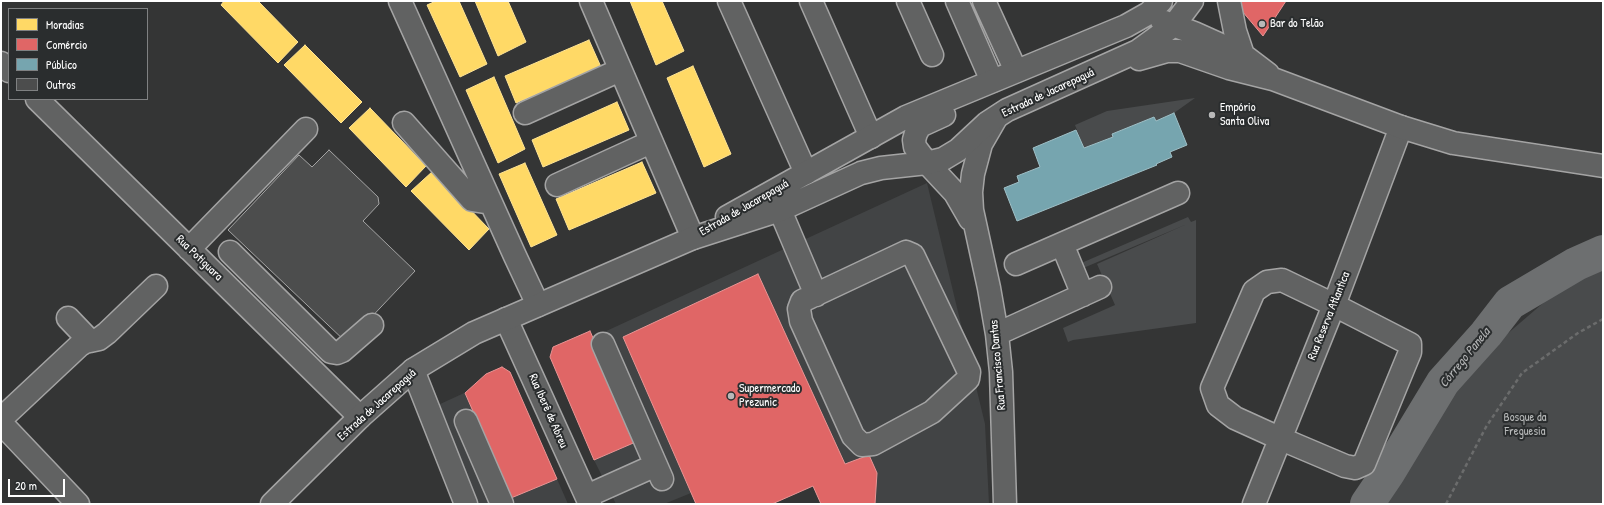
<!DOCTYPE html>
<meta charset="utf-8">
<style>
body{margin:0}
#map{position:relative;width:1604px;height:505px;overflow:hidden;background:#343535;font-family:"Patrick Hand",sans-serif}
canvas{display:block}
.frame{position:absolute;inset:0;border:2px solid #fff;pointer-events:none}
.legend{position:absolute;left:8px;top:8px;width:140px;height:92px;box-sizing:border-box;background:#2a2d2e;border:1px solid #7f8182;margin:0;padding:5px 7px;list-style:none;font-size:12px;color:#fff}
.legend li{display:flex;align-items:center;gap:8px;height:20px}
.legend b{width:20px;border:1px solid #7f8182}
.scale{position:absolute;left:8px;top:479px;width:57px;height:18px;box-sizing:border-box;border:2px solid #fff;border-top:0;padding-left:5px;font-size:12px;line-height:14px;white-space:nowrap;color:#fff;-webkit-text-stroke:3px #2a2d2e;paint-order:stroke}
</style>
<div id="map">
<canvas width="1604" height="505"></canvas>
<div class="frame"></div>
<ul class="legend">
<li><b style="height:11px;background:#ffd966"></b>Moradias</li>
<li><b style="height:11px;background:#e06666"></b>Comércio</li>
<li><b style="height:11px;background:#76a5af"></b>Público</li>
<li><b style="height:11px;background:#4c4d4d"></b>Outros</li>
</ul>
<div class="scale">20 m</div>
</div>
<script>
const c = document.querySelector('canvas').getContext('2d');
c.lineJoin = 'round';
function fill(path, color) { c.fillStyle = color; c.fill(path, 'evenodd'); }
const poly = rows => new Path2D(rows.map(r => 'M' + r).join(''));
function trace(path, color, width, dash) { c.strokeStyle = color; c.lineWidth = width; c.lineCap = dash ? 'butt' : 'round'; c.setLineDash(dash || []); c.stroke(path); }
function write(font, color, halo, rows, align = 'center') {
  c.font = font + ' "Patrick Hand",sans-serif'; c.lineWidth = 4; c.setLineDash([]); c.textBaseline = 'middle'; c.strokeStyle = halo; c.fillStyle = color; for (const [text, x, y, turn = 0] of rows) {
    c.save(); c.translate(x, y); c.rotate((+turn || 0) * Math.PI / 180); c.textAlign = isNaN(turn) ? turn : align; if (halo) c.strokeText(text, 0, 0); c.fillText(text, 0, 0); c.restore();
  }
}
const built = poly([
 [927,183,985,424,989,504,821,504,813,486,772,504,696,504,691,493,664,504,616,504,594,460,550,357],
 [510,372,568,504,477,504,438,405]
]);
const green = poly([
 [1195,98,1174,113,1156,121,1154,117,1112,134,1113,137,1084,148,1075,125,1107,111],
 [1188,217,1191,222,1196,220,1196,323,1073,340,1068,342,1063,328,1115,305,1097,264,1187,224,1081,269,1079,264],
 [1603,265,1603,504,1386,504,1396,481,1470,366,1571,279]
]);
const homes = poly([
 [224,1,258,1,298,42,278,63,221,5,224,1],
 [436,1,459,1,487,64,460,77,427,5,436,1],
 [475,1,508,1,526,42,498,56,475,1],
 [630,1,662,1,684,51,656,65,630,1],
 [589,40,601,67,516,103,505,76,589,40],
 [305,45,362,102,341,123,284,65,305,45],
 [693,66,731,154,704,167,667,78,693,66],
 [494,77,525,149,498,163,466,90,494,77],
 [617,102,629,130,543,167,532,140,617,102],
 [370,108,426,166,406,187,349,128,370,108],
 [642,162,656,193,569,230,556,199,642,162],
 [525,163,557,235,531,247,499,174,525,163],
 [433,171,489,229,469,250,411,191,433,171]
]);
const shops = poly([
 [1240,1,1286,1,1263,36,1242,11,1240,1],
 [758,274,845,464,869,455,877,473,875,504,821,504,813,486,772,504,696,504,623,337,758,274],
 [590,331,638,441,594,460,550,357,553,347,590,331],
 [502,367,510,372,557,479,511,498,465,393,486,374,502,367]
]);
const public = poly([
 [1174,113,1187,145,1170,152,1172,157,1156,164,1157,165,1017,221,1004,188,1019,182,1017,176,1040,167,1033,148,1076,130,1084,148,1113,137,1112,134,1154,117,1156,121,1174,113]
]);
const river = poly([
 [1367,504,1388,473,1443,382,1486,334,1510,303,1576,264,1603,252]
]);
const building = poly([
 [329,150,378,197,379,204,363,221,415,271,347,343,228,230,299,155,312,167,329,150]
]);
const path = poly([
 [1446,504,1486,427,1522,373,1578,333,1603,319]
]);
const minor = poly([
 [400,1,515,256,538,305],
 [591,1,693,238],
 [729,1,806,173],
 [811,1,871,137],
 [908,1,932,55],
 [957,1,992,81],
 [984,1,1016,71],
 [1,63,9,71],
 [37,99,360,417],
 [525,113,620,70],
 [996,118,981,144,973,174,971,192,972,210,989,288,997,334,1001,372,1005,504],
 [404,123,472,200,491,203],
 [927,163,955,193,970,219],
 [557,185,651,142],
 [780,210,816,295],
 [1062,244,1083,295],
 [189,249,306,129],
 [230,252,331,352,337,353,342,351,372,325],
 [906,252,913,255,969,372,968,379,932,412,873,444,862,445,853,436,801,321,799,309,802,301,906,252],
 [1016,264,1178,193],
 [1282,280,1334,305,1410,344,1410,352,1364,464,1355,468,1345,466,1279,438,1235,418,1218,405,1212,388,1254,291,1267,282,1282,280],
 [68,318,90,341],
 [506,319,590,504],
 [997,334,1100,287],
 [603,344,662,479],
 [413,370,466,504],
 [1,419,80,345,85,342,99,339,107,333,156,286],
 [466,421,502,504],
 [1,423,78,504],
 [587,496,656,465],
 [1254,504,1334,305,1401,127]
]);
const major = poly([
 [1229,1,1235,31,1243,55],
 [1162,21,1194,33,1243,55,1268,74],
 [1139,59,1167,51,1180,51,1229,68,1273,79,1401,127,1453,143,1603,166],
 [927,163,915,147,914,140,916,133,920,126,944,115],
 [727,217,906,117,1126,26,1149,13,1161,1],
 [272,504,360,417,413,370,474,333,693,238,780,210,861,173,881,168,927,163,943,159,958,150,987,123,1007,110,1138,51,1174,25,1192,1]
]);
const markers = [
 [1262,24,4,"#b8b8b8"],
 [1212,115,4,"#b8b8b8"],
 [731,396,4,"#b8b8b8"]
];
const poiNames = [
 ["Bar do Telão",1270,24],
 ["Empório",1220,108],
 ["Santa Oliva",1220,122],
 ["Supermercado",739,389],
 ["Prezunic",739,403]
];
const streetNames = [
 ["Estrada de Jacarepaguá",1048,93,-25],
 ["Estrada de Jacarepaguá",744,208,-30],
 ["Rua Potiguara",199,258,44],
 ["Rua Reserva Atlantica",1329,316,-68],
 ["Rua Francisco Dantas",998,365,-95],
 ["Estrada de Jacarepaguá",377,405,-42],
 ["Rua Iberê de Abreu",548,411,66]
];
const parkNames = [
 ["Bosque da",1525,418],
 ["Freguesia",1525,432]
];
const waterNames = [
 ["Córrego Panela",1465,358,-51]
];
fill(built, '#424445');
fill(green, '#494b4c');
fill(homes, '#ffd966');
trace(homes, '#ffe494', 1);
fill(shops, '#e06666');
trace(shops, '#e99494', 1);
fill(public, '#76a5af');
trace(public, '#9fc0c7', 1);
trace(river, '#6d6f70', 34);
fill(building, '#4c4d4d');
trace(building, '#a4a4a4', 1);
trace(minor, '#a4a4a4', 25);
trace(major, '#a4a4a4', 25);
trace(path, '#6b6c6c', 2.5, [4, 3]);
trace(minor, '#616262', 22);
trace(major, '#616262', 22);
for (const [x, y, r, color] of markers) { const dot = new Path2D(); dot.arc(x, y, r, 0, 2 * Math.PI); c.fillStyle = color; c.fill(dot); trace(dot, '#2a2d2e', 1.5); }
write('12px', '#fff', '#2a2d2e', poiNames, 'left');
write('12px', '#fff', '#2a2d2e', streetNames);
write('12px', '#b7b9b9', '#2a2d2e', parkNames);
write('italic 13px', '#b2b3b4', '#2a2d2e', waterNames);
</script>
